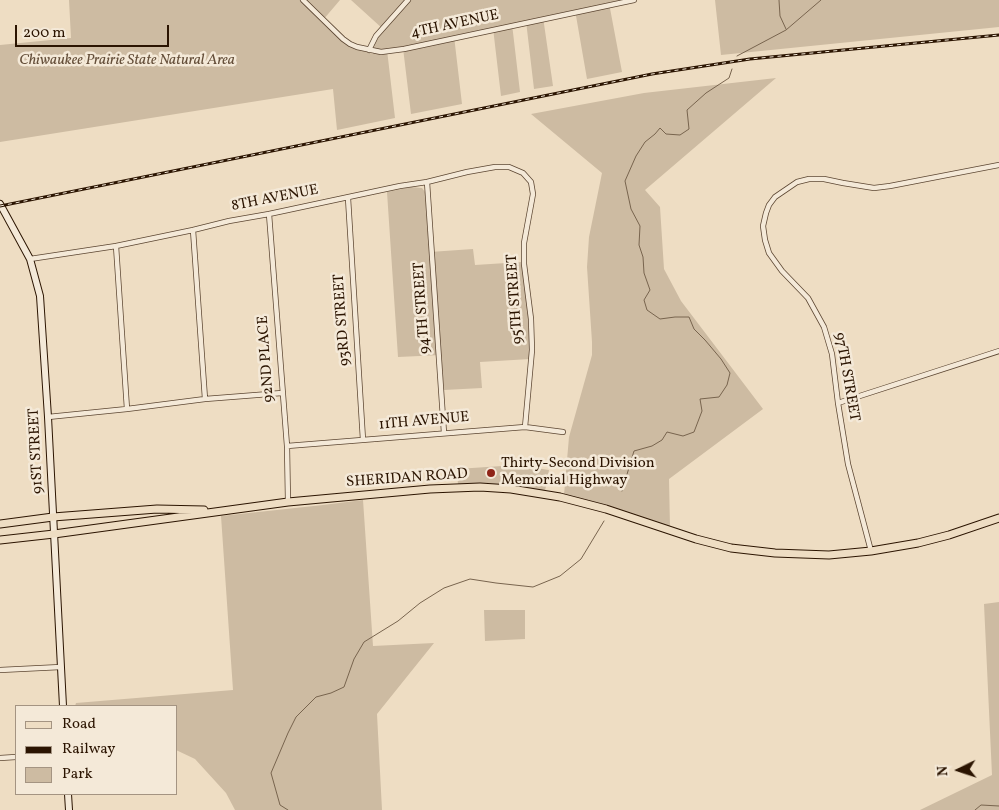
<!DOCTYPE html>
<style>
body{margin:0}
#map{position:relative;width:999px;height:810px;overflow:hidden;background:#eeddc3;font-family:Vollkorn,serif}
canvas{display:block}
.legend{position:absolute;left:15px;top:705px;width:162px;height:90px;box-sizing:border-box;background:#f4e9d8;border:1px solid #a49482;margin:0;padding:6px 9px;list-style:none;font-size:15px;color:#2b1401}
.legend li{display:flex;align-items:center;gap:10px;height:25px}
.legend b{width:25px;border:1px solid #a49482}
.north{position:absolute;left:934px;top:745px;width:50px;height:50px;-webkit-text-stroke:4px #f4e9d8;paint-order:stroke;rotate:266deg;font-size:14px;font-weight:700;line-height:20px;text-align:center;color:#2b1401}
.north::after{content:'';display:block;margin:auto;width:18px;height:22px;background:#2b1401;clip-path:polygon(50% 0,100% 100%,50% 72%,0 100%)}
.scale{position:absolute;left:15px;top:25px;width:154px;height:22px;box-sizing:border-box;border:2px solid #2b1401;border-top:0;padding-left:6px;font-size:15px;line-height:18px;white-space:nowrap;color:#2b1401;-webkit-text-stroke:4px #f4e9d8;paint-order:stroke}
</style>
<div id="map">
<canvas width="999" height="810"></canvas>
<ul class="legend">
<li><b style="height:6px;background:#eeddc3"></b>Road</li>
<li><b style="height:6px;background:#2b1401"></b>Railway</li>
<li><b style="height:14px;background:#cdbba2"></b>Park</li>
</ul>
<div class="north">N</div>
<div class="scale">200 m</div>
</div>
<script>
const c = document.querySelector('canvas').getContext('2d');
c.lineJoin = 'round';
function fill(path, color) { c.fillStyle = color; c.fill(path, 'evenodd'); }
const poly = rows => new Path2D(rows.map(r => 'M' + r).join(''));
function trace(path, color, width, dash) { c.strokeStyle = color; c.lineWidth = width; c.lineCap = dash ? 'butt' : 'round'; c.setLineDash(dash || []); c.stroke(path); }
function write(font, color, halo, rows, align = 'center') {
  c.font = font + ' Vollkorn,serif'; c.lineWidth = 5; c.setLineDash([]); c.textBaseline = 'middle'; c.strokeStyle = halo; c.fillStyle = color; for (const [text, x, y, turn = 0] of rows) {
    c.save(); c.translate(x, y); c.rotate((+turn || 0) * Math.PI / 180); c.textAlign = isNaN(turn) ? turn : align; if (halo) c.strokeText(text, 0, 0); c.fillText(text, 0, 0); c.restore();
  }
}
const green = poly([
 [69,0,340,0,323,20,357,49,373,54,375,41,383,29,351,0,622,0,609,3,622,72,587,79,575,10,543,17,553,86,534,89,526,21,512,24,520,92,501,96,493,28,454,36,462,104,411,114,403,48,387,50,395,118,337,130,333,89,0,142,0,45,71,38],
 [715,0,999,0,999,27,721,55],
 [776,78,645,190,660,207,664,269,681,301,763,409,669,479,670,528,599,503,564,495,569,437,592,355,592,342,587,267,589,237,602,173,531,114,644,93],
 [411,187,422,188,425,192,430,252,473,249,475,265,522,262,530,327,530,359,480,362,482,388,444,390,441,355,398,357,387,192],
 [517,465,549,470,545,491,458,485,457,469],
 [363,500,373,646,434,643,377,714,382,810,235,810,226,793,195,759,176,750,176,706,75,706,76,703,233,690,221,516,323,505],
 [999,602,999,810,920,810,992,775,984,604],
 [484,610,525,610,525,639,485,641]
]);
const stream = poly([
 [779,0,780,16,786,29],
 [737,56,786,30,821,0],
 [622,491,634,451,652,446,662,440,667,432,683,436,694,432,702,411,700,399,719,397,727,385,730,373,721,359,705,340,694,329,689,317,675,317,660,319,647,310,644,300,650,290,644,273,643,257,639,245,640,226,631,209,625,181,636,156,645,142,655,134,660,128,666,134,680,135,689,129,687,110,706,93,729,78,732,69],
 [288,810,280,805,271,773,288,733,296,717,316,697,331,693,344,687,354,659,364,642,398,621,420,603,444,588,470,579,496,583,533,587,560,576,581,559,604,521],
 [975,810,981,805,999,806]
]);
const street = poly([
 [303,0,343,39,350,44,357,47,381,52,404,49,634,0],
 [369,50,376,36,408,0],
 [427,182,444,433],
 [348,198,363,440],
 [269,214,287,446,288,502],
 [193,230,205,399],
 [116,246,127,409],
 [30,259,116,246,193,230,229,221,269,214,400,186,427,182,467,172,495,167,509,167,523,173,531,182,533,194,524,243,524,264,531,319,532,350,525,427],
 [838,403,999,351],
 [48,417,127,409,205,399,282,393],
 [287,446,525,427,563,432],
 [871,551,848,464,838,403,832,354,824,327,808,298,782,271,769,253,765,240,763,226,766,213,769,205,775,197,797,182,809,179,824,179,843,183,874,188,890,186,999,165],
 [0,670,61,667],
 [0,758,16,757]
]);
const secondary = poly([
 [0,204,30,259,40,296,48,417,63,706],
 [68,794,69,810]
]);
const primary = poly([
 [0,524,53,517,157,509,204,510],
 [0,540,54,534,288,502,430,489,480,487,511,489,560,497,606,509,696,539,731,548,775,553,829,555,871,551,918,543,949,535,999,518]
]);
const rail = poly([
 [0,206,652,74,750,59,999,35]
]);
const markers = [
 [491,473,5,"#8f2418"]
];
const streetNames = [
 ["4TH AVENUE",455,25,-12],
 ["8TH AVENUE",275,199,-11],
 ["95TH STREET",516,299,-94],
 ["94TH STREET",423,308,-94],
 ["93RD STREET",343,320,-94],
 ["92ND PLACE",267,359,-94],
 ["97TH STREET",846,377,80],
 ["11TH AVENUE",424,422,-5],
 ["91ST STREET",37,451,-93],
 ["SHERIDAN ROAD",407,479,-4]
];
const parkNames = [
 ["Chiwaukee Prairie State Natural Area",127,61]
];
const poiNames = [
 ["Thirty-Second Division",501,464],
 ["Memorial Highway",501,481]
];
fill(green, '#cdbba2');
trace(stream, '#78644e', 1);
trace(street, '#5c4632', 6);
trace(secondary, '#2b1401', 8);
trace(primary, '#2b1401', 9);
trace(street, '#f4e9d8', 4.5);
trace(secondary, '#f4e9d8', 6);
trace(primary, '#eeddc3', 7);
trace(rail, '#2b1401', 3);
trace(rail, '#f4e9d8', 1, [4]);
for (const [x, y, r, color] of markers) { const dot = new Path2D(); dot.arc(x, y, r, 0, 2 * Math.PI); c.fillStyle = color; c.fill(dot); trace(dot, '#f4e9d8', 2); }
write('15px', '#2b1401', '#f4e9d8', streetNames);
write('italic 15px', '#644e39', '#f4e9d8', parkNames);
write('15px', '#2b1401', '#f4e9d8', poiNames, 'left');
</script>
